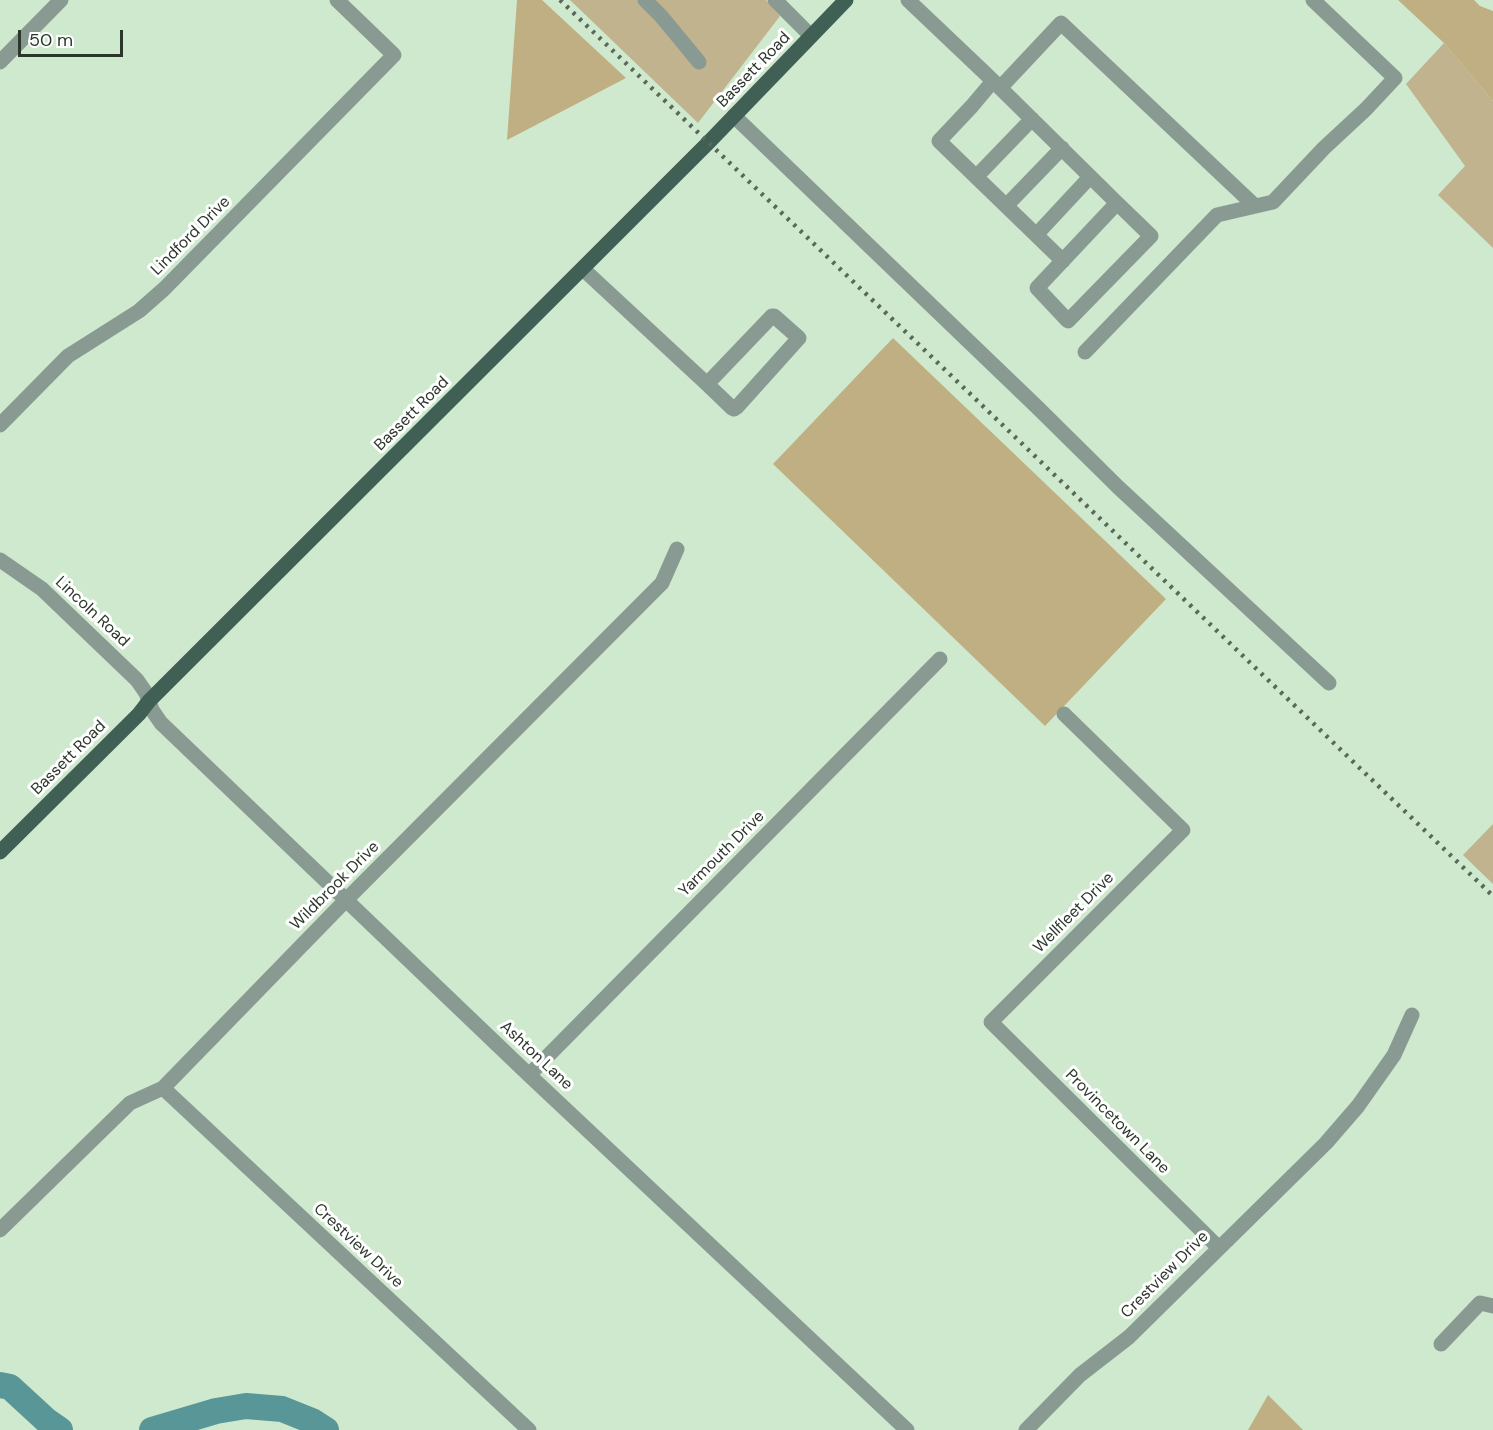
<!DOCTYPE html>
<style>
body{margin:0}
#map{position:relative;width:1493px;height:1430px;overflow:hidden;background:#cee9cd;font-family:"DM Sans",sans-serif}
canvas{display:block}
.scale{position:absolute;left:18px;top:30px;width:105px;height:27px;box-sizing:border-box;border:3px solid #2c372c;border-top:0;padding-left:8px;font-size:18px;line-height:21px;white-space:nowrap;color:#2c372c;-webkit-text-stroke:4px #fff;paint-order:stroke}
</style>
<div id="map">
<canvas width="1493" height="1430"></canvas>
<div class="scale">50 m</div>
</div>
<script>
const c = document.querySelector('canvas').getContext('2d');
c.lineJoin = 'round';
function fill(path, color) { c.fillStyle = color; c.fill(path, 'evenodd'); }
const poly = rows => new Path2D(rows.map(r => 'M' + r).join(''));
function trace(path, color, width, dash) { c.strokeStyle = color; c.lineWidth = width; c.lineCap = dash ? 'butt' : 'round'; c.setLineDash(dash || []); c.stroke(path); }
function write(font, color, halo, rows, align = 'center') {
  c.font = font + ' "DM Sans",sans-serif'; c.lineWidth = 6; c.setLineDash([]); c.textBaseline = 'middle'; c.strokeStyle = halo; c.fillStyle = color; for (const [text, x, y, turn = 0] of rows) {
    c.save(); c.translate(x, y); c.rotate((+turn || 0) * Math.PI / 180); c.textAlign = isNaN(turn) ? turn : align; if (halo) c.strokeText(text, 0, 0); c.fillText(text, 0, 0); c.restore();
  }
}
const green = poly([
 [570,0,766,0,780,16,698,123],
 [1444,43,1493,101,1493,248,1438,195,1465,166,1406,84],
 [1493,824,1493,884,1463,855]
]);
const forest = poly([
 [517,0,542,0,626,78,507,140],
 [1398,0,1474,0,1480,6,1493,11,1493,101,1444,43],
 [893,338,1166,599,1045,726,773,464],
 [1268,1395,1303,1430,1248,1430]
]);
const river = poly([
 [0,1385,10,1387,47,1421,60,1430],
 [152,1430,216,1411,246,1406,282,1409,312,1421,326,1430]
]);
const minor = poly([
 [645,0,661,16,699,62],
 [775,0,811,36],
 [908,0,987,75,1117,203,1151,236,1068,321,1037,288,1117,203],
 [0,62,61,0],
 [993,81,972,106,939,141,1063,261],
 [1000,88,1061,23,1255,206],
 [734,116,1037,407,1118,487,1329,683],
 [976,177,1032,119],
 [1006,206,1062,148],
 [1036,235,1090,177],
 [583,269,707,384,732,408,734,409,737,407,799,338,774,316,772,316,707,384],
 [1085,352,1217,215,1273,202,1324,148,1366,109,1395,78,1313,0],
 [0,425,68,356,139,311,164,289,394,55,337,0],
 [0,560,42,589,137,680,146,693,152,710,161,723,529,1075,907,1430],
 [1064,714,1183,830,991,1022,1219,1248],
 [529,1075,940,659],
 [163,1088,529,1430],
 [0,1230,130,1103,163,1088,346,900,662,583,677,549],
 [1441,1344,1480,1303,1493,1306],
 [1026,1430,1080,1375,1129,1337,1326,1143,1358,1106,1394,1055,1412,1015]
]);
const major = poly([
 [0,852,139,714,149,701,708,143,846,0]
]);
const rail = poly([
 [560,0,1493,896]
]);
const streetNames = [
 ["Bassett Road",754,70,-46],
 ["Lindford Drive",191,236,-45],
 ["Bassett Road",412,414,-45],
 ["Lincoln Road",92,612,43],
 ["Bassett Road",69,758,-45],
 ["Yarmouth Drive",722,854,-45],
 ["Wildbrook Drive",335,886,-45],
 ["Wellfleet Drive",1074,913,-45],
 ["Ashton Lane",536,1056,43],
 ["Provincetown Lane",1117,1122,45],
 ["Crestview Drive",358,1246,43],
 ["Crestview Drive",1165,1275,-45]
];
fill(green, '#c0b38e');
fill(forest, '#c0af82');
trace(river, '#599698', 26);
trace(minor, '#899a93', 15);
trace(major, '#416055', 15);
trace(rail, '#596859', 4.5, [3, 6]);
write('16px', '#2c372c', '#fff', streetNames);
</script>
